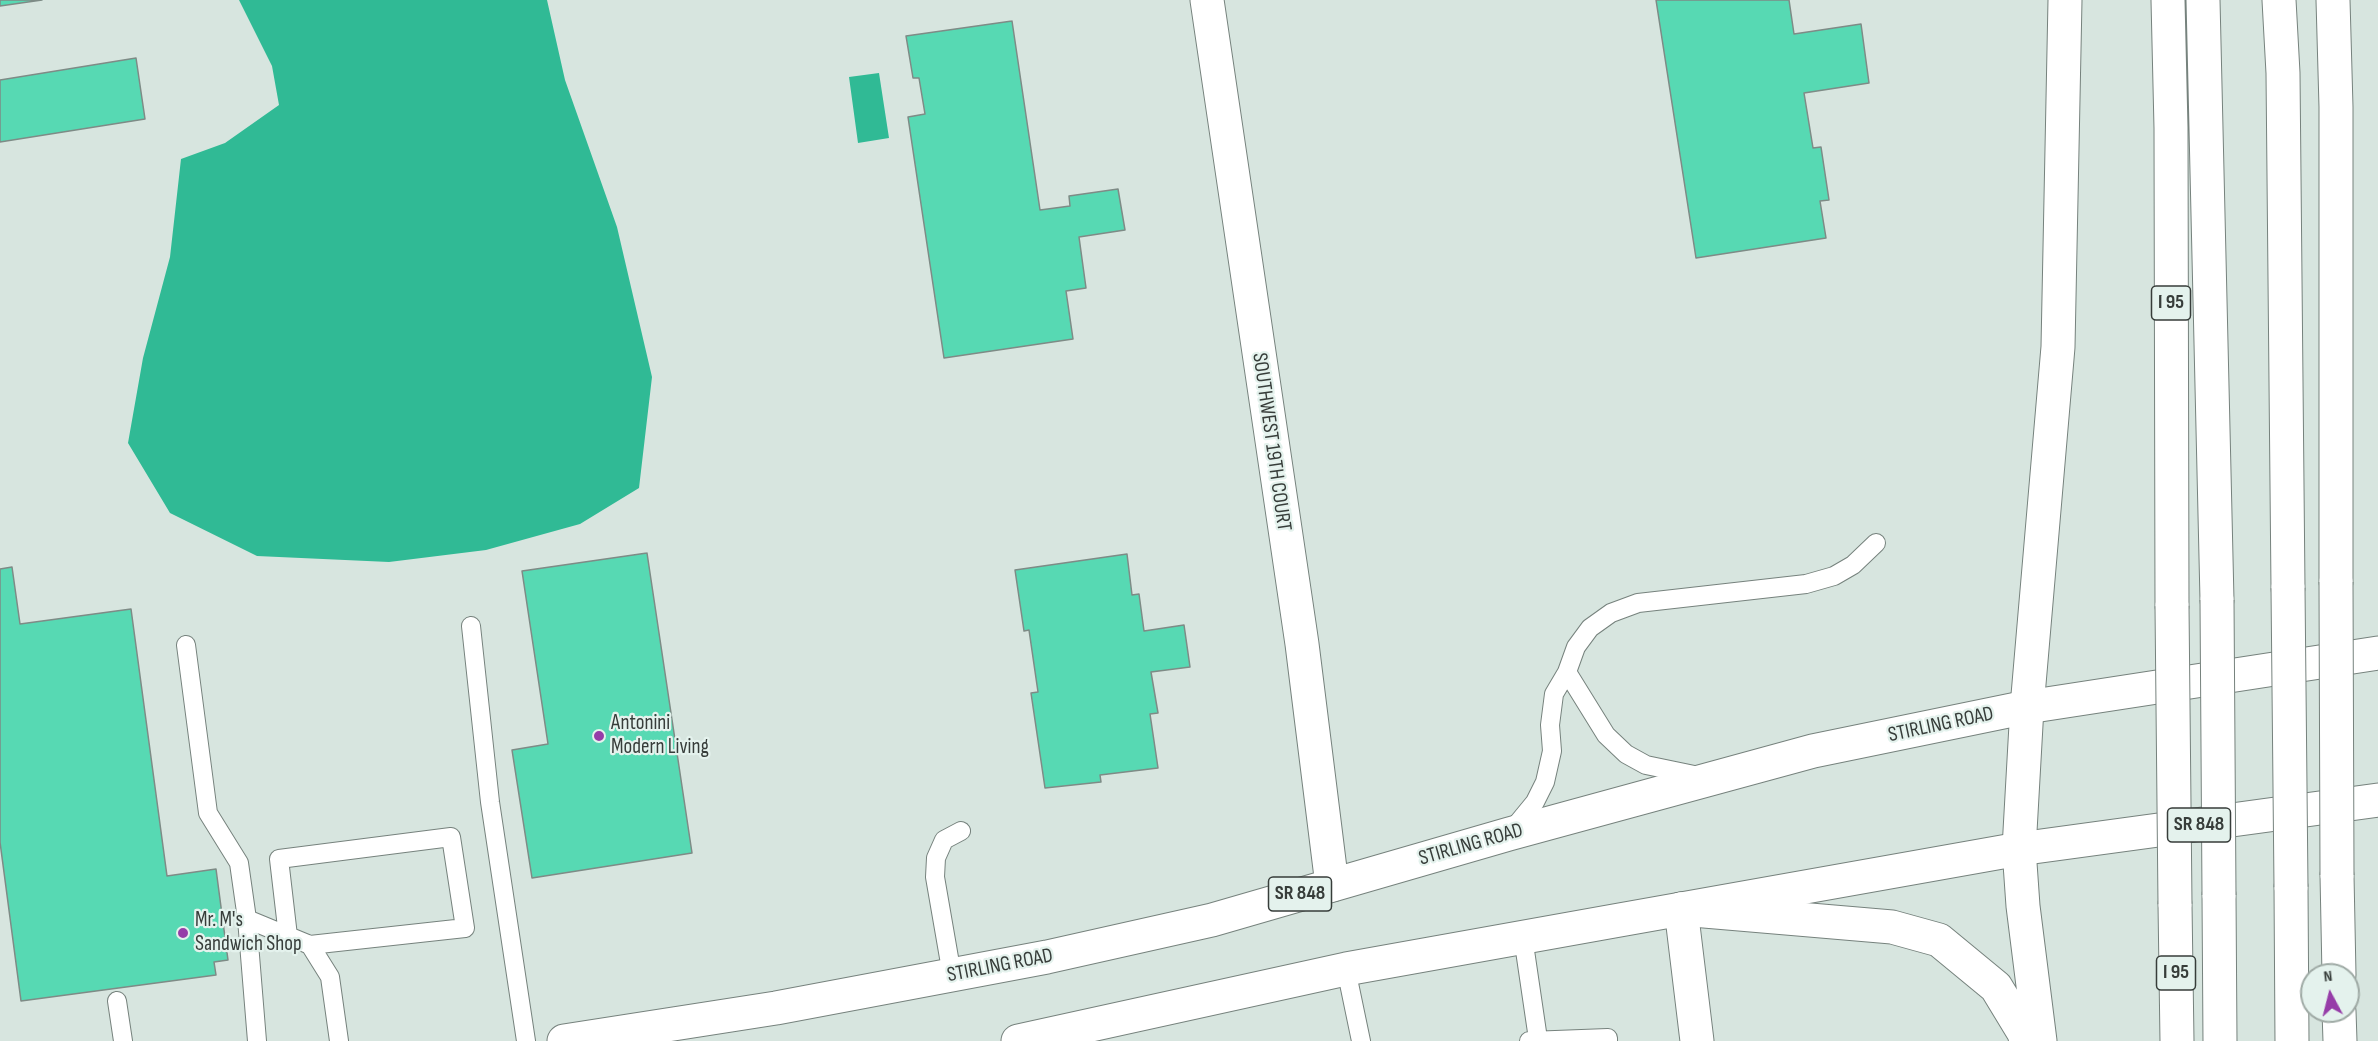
<!DOCTYPE html>
<style>
body{margin:0}
#map{position:relative;width:2378px;height:1041px;overflow:hidden;background:#d7e5df;font-family:"Sofia Sans Condensed",sans-serif}
canvas{display:block}
.north{position:absolute;left:2300px;top:963px;width:60px;height:60px;box-sizing:border-box;background:#e4f2ed;border:2px solid #9faaa5;border-radius:50%;rotate:353deg;font-size:16px;font-weight:700;line-height:24px;text-align:center;color:#373d3a}
.north::after{content:'';display:block;margin:auto;width:21px;height:27px;background:#963da8;clip-path:polygon(50% 0,100% 100%,50% 72%,0 100%)}
</style>
<div id="map">
<canvas width="2378" height="1041"></canvas>
<div class="north">N</div>
</div>
<script>
const c = document.querySelector('canvas').getContext('2d');
c.lineJoin = 'round';
function fill(path, color) { c.fillStyle = color; c.fill(path, 'evenodd'); }
const poly = rows => new Path2D(rows.map(r => 'M' + r).join(''));
function trace(path, color, width, dash) { c.strokeStyle = color; c.lineWidth = width; c.lineCap = dash ? 'butt' : 'round'; c.setLineDash(dash || []); c.stroke(path); }
function write(font, color, halo, rows, align = 'center') {
  c.font = font + ' "Sofia Sans Condensed",sans-serif'; c.lineWidth = 4.5; c.setLineDash([]); c.textBaseline = 'middle'; c.strokeStyle = halo; c.fillStyle = color; for (const [text, x, y, turn = 0] of rows) {
    c.save(); c.translate(x, y); c.rotate((+turn || 0) * Math.PI / 180); c.textAlign = isNaN(turn) ? turn : align; if (halo) c.strokeText(text, 0, 0); c.fillText(text, 0, 0); c.restore();
  }
}
const water = poly([
 [239,0,547,0,565,80,617,227,652,377,639,488,580,524,486,550,389,562,257,556,170,513,128,443,143,358,170,257,181,159,225,143,279,105,272,66],
 [879,73,889,138,858,143,849,77]
]);
const building = poly([
 [0,0,42,0,0,6,0,0],
 [1656,0,1789,0,1794,34,1861,24,1869,83,1804,93,1813,148,1821,147,1829,200,1820,201,1826,238,1696,258,1656,0],
 [1012,21,1040,210,1070,206,1069,196,1118,189,1125,230,1079,237,1086,288,1066,291,1073,339,944,358,908,117,925,114,919,78,913,78,906,36,1012,21],
 [136,58,145,119,0,142,0,80,136,58],
 [647,553,692,853,532,878,512,750,548,744,522,571,647,553],
 [1127,554,1132,595,1139,594,1144,631,1184,625,1190,667,1151,672,1158,713,1150,714,1158,768,1100,775,1101,782,1045,788,1031,693,1038,692,1029,630,1024,631,1015,570,1127,554],
 [12,567,20,624,131,609,167,876,216,869,228,960,214,962,216,975,21,1001,0,842,0,569,12,567]
]);
const lane = poly([
 [471,626,490,802,526,1041],
 [186,645,208,813,239,863,247,919,257,1041],
 [1567,672,1606,735,1626,754,1646,765,1699,776],
 [1512,830,1535,802,1545,782,1552,751,1550,725,1554,694,1567,672,1576,647,1590,628,1611,613,1638,603,1806,584,1834,576,1853,565,1876,543],
 [247,919,310,945,330,977,339,1041],
 [288,936,279,859,451,837,465,928,310,945],
 [1523,937,1538,1039],
 [1346,969,1361,1041],
 [952,975,935,877,936,858,944,840,961,831],
 [117,1001,123,1041],
 [1529,1041,1608,1038,1608,1041]
]);
const street = poly([
 [1207,0,1302,644,1332,885],
 [1681,909,1697,1041]
]);
const primary = poly([
 [564,1041,776,1008,1047,957,1212,920,1509,834,1813,751,2027,707,2378,653],
 [1018,1041,1346,969,1614,921,2019,849,2378,800]
]);
const highway = poly([
 [2168,0,2171,128,2172,606],
 [2203,0,2217,600],
 [2279,0,2283,73,2288,588],
 [2333,0,2336,107,2336,582],
 [2337,875,2339,975],
 [2291,887,2292,1041],
 [2219,895,2220,1041],
 [2175,904,2177,1041],
 [1681,909,1892,927,1939,940,1996,987,2024,1033,2026,1041],
 [2339,1011,2340,1041],
 [2040,1041,2023,906,2019,849,2027,707,2058,347,2065,0]
]);
const highwayBridge = poly([
 [2336,582,2337,875],
 [2288,588,2291,887],
 [2217,600,2219,895],
 [2172,606,2175,904]
]);
const markers = [
 [599,736,6,"#963da8"],
 [183,933,6,"#963da8"]
];
const shields = [
 [2171,303,39],
 [2199,825,63],
 [1300,894,63],
 [2176,973,39]
];
const shieldNames = [
 ["I 95",2171,303],
 ["SR 848",2199,825],
 ["SR 848",1300,894],
 ["I 95",2176,973]
];
const streetNames = [
 ["SOUTHWEST 19TH COURT",1271,442,82],
 ["STIRLING ROAD",1941,725,-12],
 ["STIRLING ROAD",1471,845,-16],
 ["STIRLING ROAD",1000,966,-11]
];
const poiNames = [
 ["Antonini",611,724],
 ["Modern Living",611,748],
 ["Mr. M's",195,921],
 ["Sandwich Shop",195,945]
];
fill(water, '#30ba95');
fill(building, '#57d9b3');
trace(building, '#7e8b86', 1.5);
trace(lane, '#76827d', 20);
trace(street, '#76827d', 35);
trace(primary, '#76827d', 35);
trace(highway, '#76827d', 35);
trace(lane, '#fff', 18);
trace(street, '#fff', 33);
trace(primary, '#fff', 33);
trace(highway, '#fff', 33);
trace(highwayBridge, '#76827d', 35, []);
trace(highwayBridge, '#fff', 33);
for (const [x, y, r, color] of markers) { const dot = new Path2D(); dot.arc(x, y, r, 0, 2 * Math.PI); c.fillStyle = color; c.fill(dot); trace(dot, '#e4f2ed', 2); }
for (const [x, y, w] of shields) { const box = new Path2D(); box.roundRect(x - w / 2, y - 17, w, 34, 4.5); c.fillStyle = '#e4f2ed'; c.fill(box); trace(box, '#373d3a', 1.5); }
write('bold 20px', '#373d3a', null, shieldNames);
write('21px', '#373d3a', '#e4f2ed', streetNames);
write('21px', '#373d3a', '#e4f2ed', poiNames, 'left');
</script>
